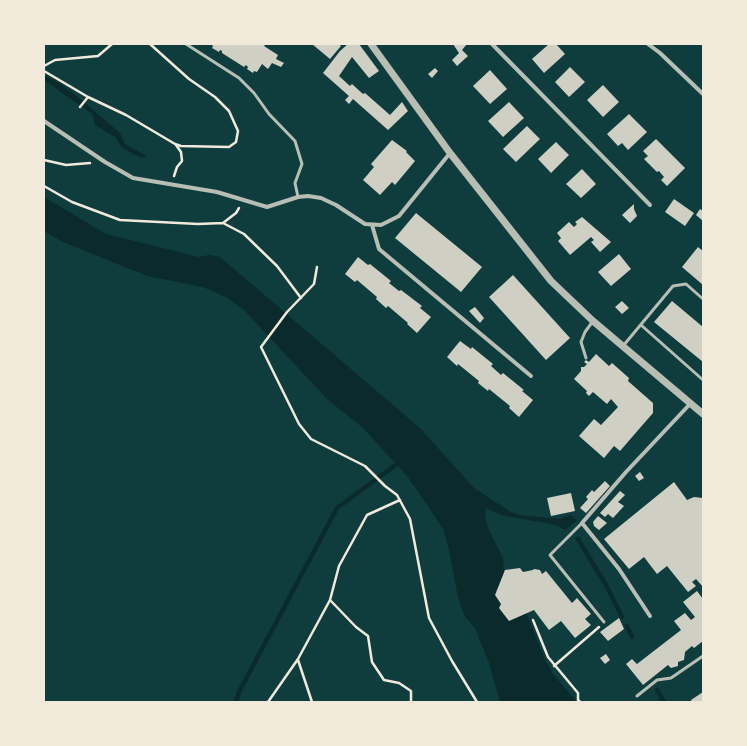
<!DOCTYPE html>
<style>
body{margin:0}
#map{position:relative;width:747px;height:746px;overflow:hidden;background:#0f3d3e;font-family:Raleway,sans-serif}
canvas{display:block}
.frame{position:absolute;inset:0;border:45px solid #f1e9da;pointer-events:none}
</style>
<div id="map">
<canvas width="747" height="746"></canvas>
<div class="frame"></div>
</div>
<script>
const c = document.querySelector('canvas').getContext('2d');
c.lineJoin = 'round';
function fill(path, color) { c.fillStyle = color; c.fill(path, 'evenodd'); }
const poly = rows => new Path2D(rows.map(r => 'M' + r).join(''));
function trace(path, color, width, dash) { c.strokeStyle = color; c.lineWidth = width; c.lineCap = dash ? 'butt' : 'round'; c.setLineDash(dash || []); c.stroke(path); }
const water = poly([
 [44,75,61,84,84,102,120,133,125,144,147,156,141,158,122,148,115,137,95,125,92,114,44,80],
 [44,197,106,234,199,257,209,255,220,257,421,429,474,488,511,512,519,515,560,519,571,515,577,520,565,530,556,525,501,515,486,508,485,517,489,530,503,558,504,572,511,575,524,600,527,614,545,660,553,674,577,702,500,702,489,663,475,628,465,617,458,598,449,549,443,529,426,503,407,476,363,428,327,399,243,309,226,297,203,287,147,276,63,242,44,231]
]);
const stream = poly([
 [578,539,607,587,622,617],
 [627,626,632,637],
 [657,690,664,702],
 [236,702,239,692,337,508,401,461]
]);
const building = poly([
 [211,44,266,44,264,46,278,55,276,59,284,63,281,67,272,63,268,69,262,64,257,72,254,71,253,73,247,69,248,67,246,65,244,67,222,53,222,51,220,50,219,52,212,48,213,46],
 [312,44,339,44,341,46,330,59],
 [348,44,359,44,379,71,369,78,352,57,339,76,350,86,352,84,363,94,365,93,390,115,402,102,408,111,388,130,353,99,349,104,345,100,349,96,323,73,340,51],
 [453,44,467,44,462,50,468,56,457,66,452,60,459,53],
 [549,44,556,44,565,54,544,73,532,59],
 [570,67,585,82,569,97,555,82],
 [435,68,438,71,432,78,428,74],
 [490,70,507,89,490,104,473,86],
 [603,85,619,102,603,117,587,100],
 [509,102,524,118,503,137,488,121],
 [629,114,647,132,628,150,622,143,618,146,607,134],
 [527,126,540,139,516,162,503,149],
 [656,139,685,168,667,186,661,180,664,177,659,171,657,172,644,159,648,156,643,151],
 [392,140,407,151,406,152,415,161,395,185,392,182,380,195,363,180,374,167,371,164],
 [556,142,569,155,551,173,538,159],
 [582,169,596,184,581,198,566,184],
 [674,199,694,213,685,226,665,212],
 [634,204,634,209,637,216,630,223,622,215],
 [700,209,703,211,703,221,696,215],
 [416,213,482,267,461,292,395,238],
 [582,217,611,242,600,252,591,242,594,240,591,237,570,255,558,241,561,238,557,233,569,222,574,227,577,224,575,222],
 [698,247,703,251,703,285,682,267],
 [619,254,631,269,611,286,598,272],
 [358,257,368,265,370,264,391,281,389,283,399,291,401,290,422,306,420,308,431,317,417,333,407,324,408,323,388,306,386,308,376,299,377,297,357,280,355,282,345,274],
 [513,275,570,338,546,360,489,297],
 [622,301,629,308,622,314,615,307],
 [672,301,703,327,703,362,654,322],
 [475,307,484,318,480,323,469,311],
 [460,341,471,349,472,347,493,364,491,366,501,375,503,373,524,390,522,391,533,400,519,417,509,408,510,406,489,389,488,391,478,383,479,381,458,364,457,366,447,357],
 [596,354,609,366,612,363,629,378,628,381,653,403,653,413,620,451,614,446,604,458,579,436,594,419,601,425,618,407,611,399,607,404,593,392,589,396,586,393,587,391,574,379,581,371,581,367,584,367,587,364,584,362,586,360,589,362],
 [640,472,644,478,639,481,635,476],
 [605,481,610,486,586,513,580,508,588,499,586,497,592,490,594,492],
 [674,482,687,500,694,497,703,498,702,515,703,517,703,587,696,579,692,582,696,586,688,592,667,566,657,574,644,557,629,569,604,539],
 [620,491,625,495,618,502,624,506,613,518,608,514,605,517,600,513],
 [571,493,575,511,551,516,547,498],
 [598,516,607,523,599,530,594,526,593,522],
 [520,568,523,572,533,570,534,569,540,570,542,574,546,571,572,603,577,598,591,614,585,619,591,625,575,638,561,621,549,630,534,610,509,621,499,608,501,604,495,595,505,570],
 [697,591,703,599,703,641,694,648,692,646,685,652,684,660,678,662,678,666,671,668,668,665,643,685,626,664,632,659,637,664,681,630,674,621,685,613,691,620,695,617,683,602],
 [619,618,624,629,608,641,600,632],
 [606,654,610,660,605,664,600,658],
 [703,692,703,702,692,702,691,700]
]);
const path = poly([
 [44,66,55,60,98,56,112,44],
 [44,71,88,97,126,115,175,144,181,146,229,147,236,142,238,131,229,111,215,97,189,79,150,44],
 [80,107,88,97],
 [44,160,66,165,90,163],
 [174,176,177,167,182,161,181,152,176,145],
 [44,186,72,202,120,220,198,224,223,223,244,234,277,266,301,298],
 [223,223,236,213,239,208],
 [317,267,314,284,287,312,261,347,299,424,311,439,365,466,385,486,397,495,410,519,429,618,452,661,477,702],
 [330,600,356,627,368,636,372,662,384,680,399,683,411,691,411,702],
 [533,620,548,657,578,693,578,700,580,702],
 [298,660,312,702],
 [554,666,599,627],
 [268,702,298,659,330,600,339,566,367,515,400,500]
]);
const service = poly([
 [186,44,239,78,254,93,269,114,295,141,302,164,295,183,298,197],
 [641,325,703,380],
 [623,346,673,286,686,284,703,299],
 [586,358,581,342,585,332,593,321],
 [582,523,550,555,604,622],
 [637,696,657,680,671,678,703,656]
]);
const minor = poly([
 [492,44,650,205],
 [648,44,660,53,703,94],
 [44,121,105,162,133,178,217,192,267,207,298,197,308,196,321,198,336,205,365,224,381,225,399,216,450,153],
 [372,225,379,249,531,376],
 [650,616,619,569,582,523,626,472,690,404]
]);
const tertiary = poly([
 [371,44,450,153,551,281,593,321,703,414]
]);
fill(water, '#0a2a2b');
trace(stream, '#0a2a2b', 4.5);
fill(building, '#cfcfc3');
trace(path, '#f1e9da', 2.5);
trace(service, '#b8beb3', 3);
trace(minor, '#b8beb3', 4);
trace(tertiary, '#b8beb3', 7);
</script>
